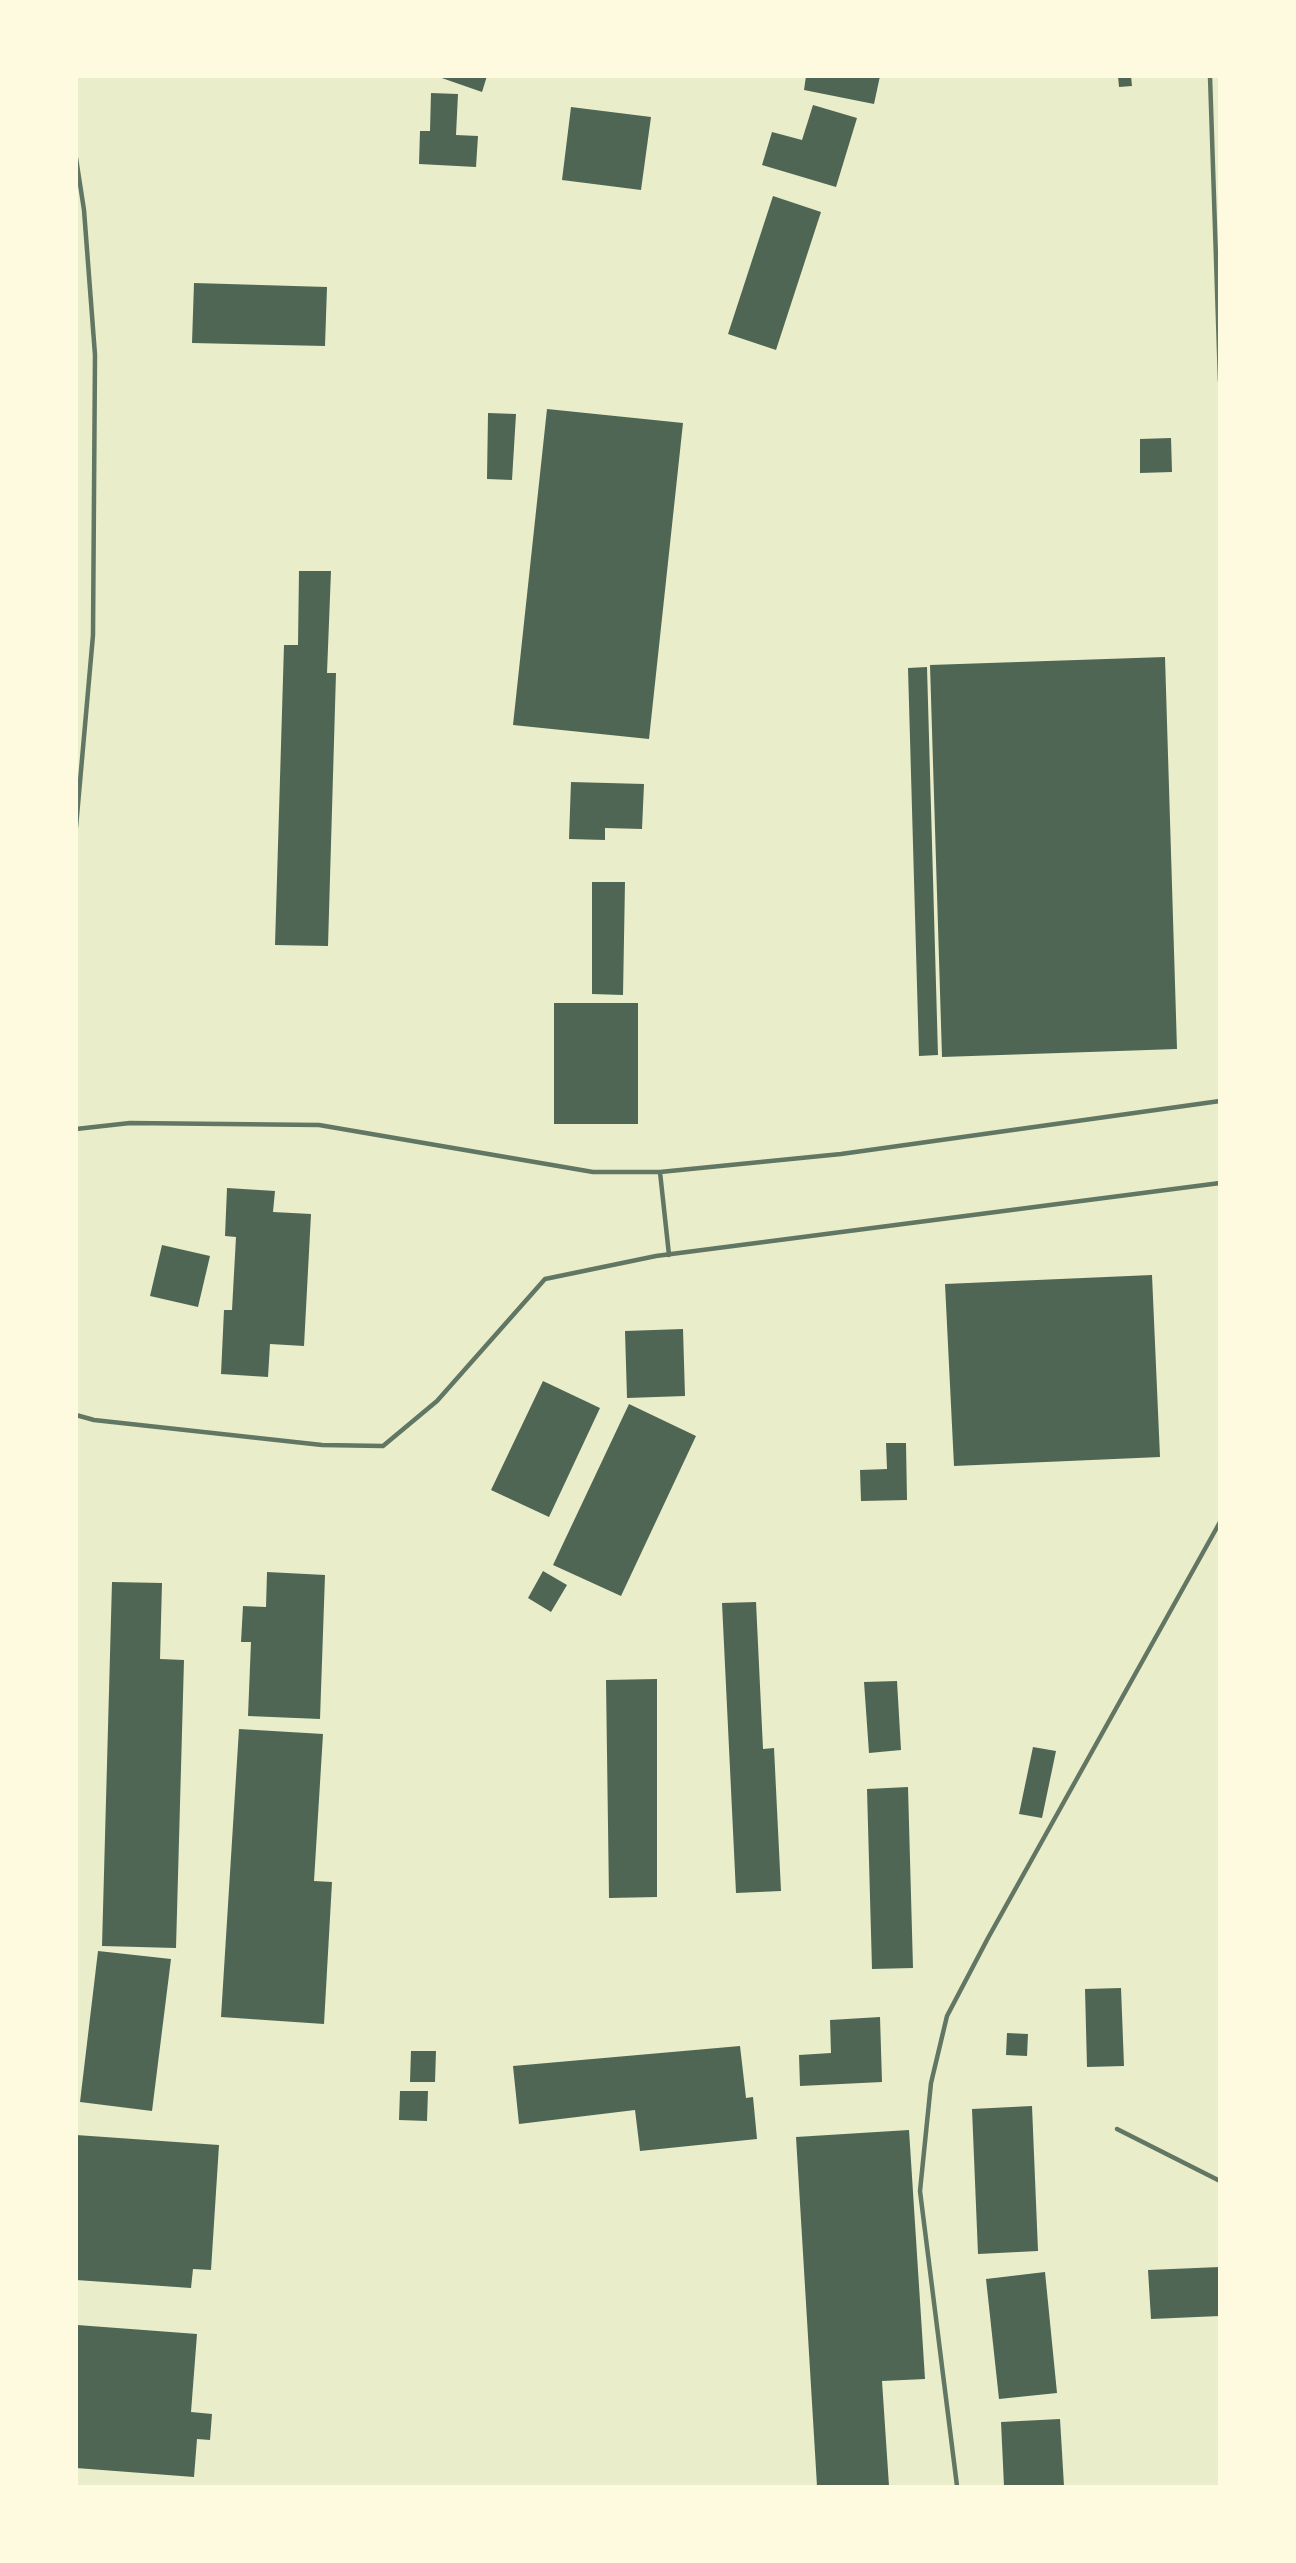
<!DOCTYPE html>
<style>
body{margin:0}
#map{position:relative;width:1296px;height:2563px;overflow:hidden;background:#e9edc9;font-family:"IBM Plex Sans",sans-serif}
canvas{display:block}
.frame{position:absolute;inset:0;border:78px solid #fefae0;pointer-events:none}
</style>
<div id="map">
<canvas width="1296" height="2563"></canvas>
<div class="frame"></div>
</div>
<script>
const c = document.querySelector('canvas').getContext('2d');
c.lineJoin = 'round';
function fill(path, color) { c.fillStyle = color; c.fill(path, 'evenodd'); }
const poly = rows => new Path2D(rows.map(r => 'M' + r).join(''));
function trace(path, color, width, dash) { c.strokeStyle = color; c.lineWidth = width; c.lineCap = dash ? 'butt' : 'round'; c.setLineDash(dash || []); c.stroke(path); }
const building = poly([
 [436,76,487,76,482,92],
 [806,76,880,76,874,104,804,90],
 [1118,76,1131,76,1132,86,1119,87],
 [431,93,458,94,456,135,478,136,476,167,419,164,420,131,430,131],
 [813,105,857,118,836,187,762,165,772,132,802,140],
 [571,107,651,117,641,190,562,180],
 [773,196,821,212,776,350,728,334],
 [194,283,327,287,325,346,192,343],
 [547,409,683,423,649,739,513,725],
 [488,413,516,414,512,480,487,479],
 [1171,438,1172,472,1140,473,1140,439],
 [299,571,331,571,327,673,336,673,328,946,275,945,284,645,298,645],
 [1165,657,1177,1049,942,1057,930,665],
 [927,667,938,1055,919,1056,908,668],
 [571,782,644,784,642,829,605,828,605,840,569,839],
 [592,882,625,882,623,995,592,994],
 [554,1003,638,1003,638,1124,554,1124],
 [227,1188,275,1191,273,1212,311,1214,304,1346,270,1344,268,1377,221,1374,224,1310,232,1310,236,1237,225,1236],
 [162,1245,210,1256,198,1307,150,1296],
 [1152,1275,1160,1457,954,1466,945,1284],
 [683,1329,685,1396,627,1398,625,1331],
 [543,1381,600,1408,549,1517,491,1490],
 [629,1404,696,1436,621,1596,553,1565],
 [886,1443,906,1443,907,1500,861,1501,860,1470,887,1469],
 [543,1571,567,1585,551,1612,528,1598],
 [267,1572,325,1575,320,1719,248,1716,251,1642,241,1642,243,1606,266,1607],
 [112,1582,162,1583,160,1659,184,1660,176,1948,102,1946],
 [756,1602,763,1749,774,1748,781,1891,736,1893,722,1603],
 [657,1679,657,1897,609,1898,606,1680],
 [897,1681,901,1750,869,1753,864,1682],
 [239,1729,323,1734,314,1881,332,1882,324,2024,221,2017],
 [1033,1747,1056,1751,1042,1818,1019,1814],
 [908,1787,913,1968,872,1969,867,1789],
 [98,1951,171,1959,152,2111,80,2102],
 [1121,1988,1124,2066,1087,2067,1085,1989],
 [880,2017,882,2082,800,2086,799,2055,831,2053,830,2020],
 [1007,2033,1028,2034,1027,2056,1006,2055],
 [740,2046,746,2098,753,2097,757,2139,640,2151,635,2110,519,2124,513,2066],
 [411,2051,436,2051,435,2082,410,2082],
 [400,2091,428,2091,427,2121,399,2120],
 [1032,2106,1038,2251,978,2254,972,2109],
 [909,2130,925,2379,882,2381,889,2486,817,2486,796,2137],
 [76,2135,219,2145,211,2270,193,2269,191,2288,76,2280],
 [1220,2267,1220,2316,1151,2319,1148,2270],
 [1045,2272,1057,2393,999,2399,986,2279],
 [77,2325,197,2334,191,2412,212,2414,210,2440,197,2439,194,2477,76,2468],
 [1060,2419,1064,2486,1004,2486,1001,2422]
]);
const service = poly([
 [1210,76,1220,381],
 [76,158,84,210,95,355,93,635,76,827],
 [76,1129,130,1123,319,1125,593,1172,660,1172,841,1154,1220,1101],
 [660,1172,669,1255],
 [76,1415,94,1420,322,1445,383,1446,437,1401,545,1279,656,1256,1220,1183],
 [1117,2129,1220,2181],
 [957,2486,920,2191,931,2083,947,2016,988,1938,1220,1522]
]);
fill(building, '#4f6655');
trace(service, '#617663', 4.5);
</script>
